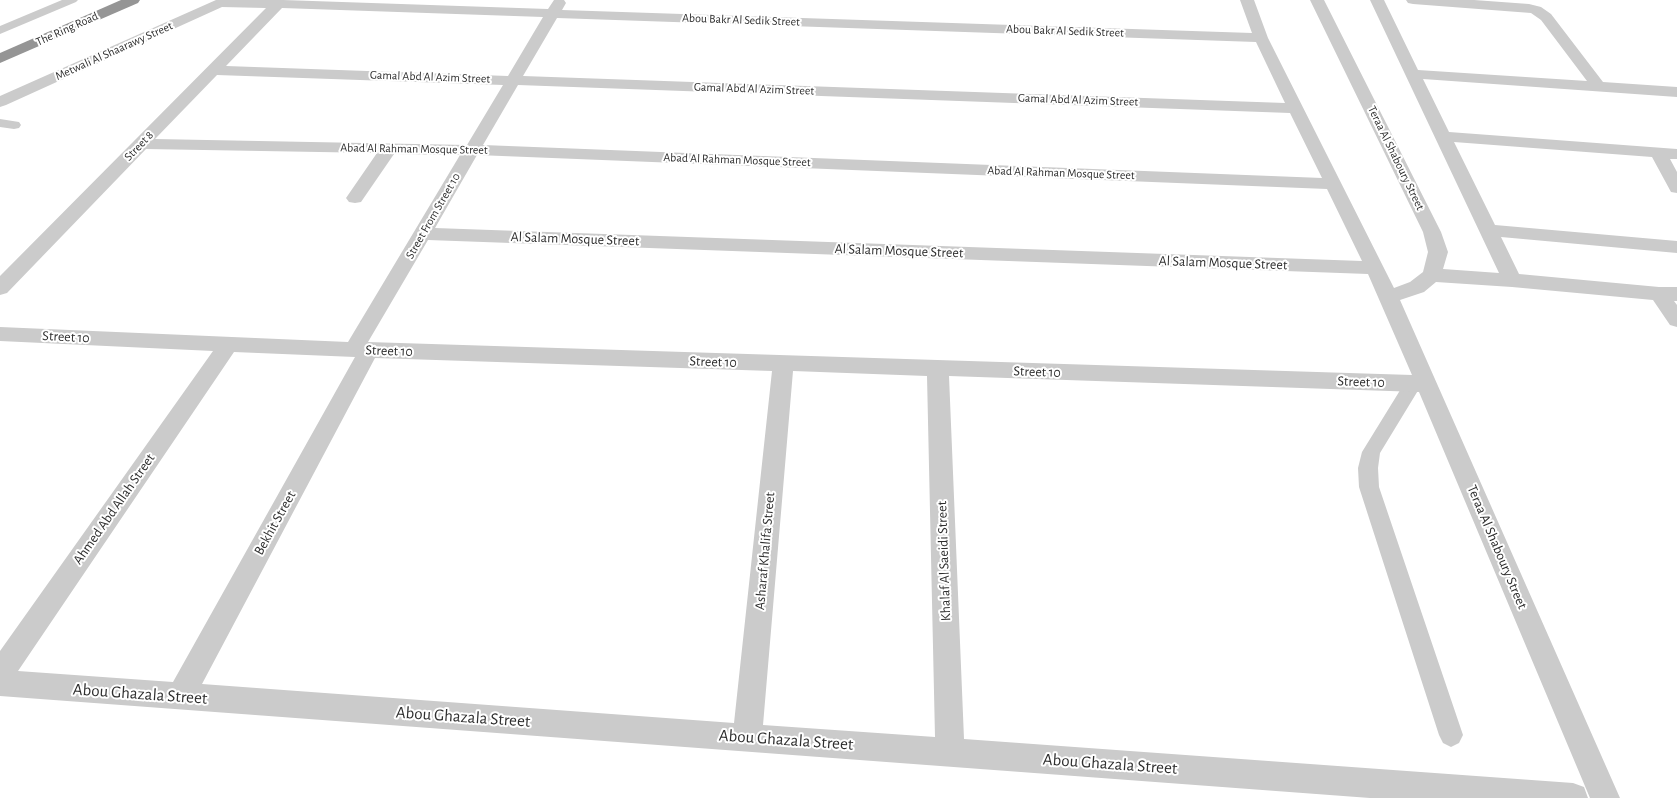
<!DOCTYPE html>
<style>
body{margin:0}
canvas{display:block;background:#fff}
</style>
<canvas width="1677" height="798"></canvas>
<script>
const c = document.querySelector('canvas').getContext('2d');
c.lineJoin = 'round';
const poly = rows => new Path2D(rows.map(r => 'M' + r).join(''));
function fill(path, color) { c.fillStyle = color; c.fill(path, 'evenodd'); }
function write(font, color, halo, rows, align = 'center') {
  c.font = font + ' "Alegreya Sans",sans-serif'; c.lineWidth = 4; c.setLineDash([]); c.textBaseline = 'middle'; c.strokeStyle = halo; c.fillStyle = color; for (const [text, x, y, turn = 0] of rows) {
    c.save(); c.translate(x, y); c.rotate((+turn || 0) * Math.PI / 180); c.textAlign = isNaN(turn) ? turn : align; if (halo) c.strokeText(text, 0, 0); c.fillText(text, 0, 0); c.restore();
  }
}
const service = poly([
 [62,0,78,0,76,2,0,34,0,26,62,0],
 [0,119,19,122,21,125,19,128,14,129,0,127,0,119],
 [1413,377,1419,379,1422,384,1380,453,1378,468,1379,487,1463,735,1459,743,1451,747,1443,743,1439,735,1359,487,1358,468,1362,452,1407,379,1413,377]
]);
const minor = poly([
 [216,0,283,0,548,9,554,0,564,0,566,3,562,10,1252,33,1240,0,1254,0,1268,38,1394,288,1410,282,1423,272,1428,252,1423,232,1310,0,1324,0,1441,232,1448,252,1443,269,1499,273,1370,0,1384,0,1418,70,1587,81,1541,20,1531,13,1413,4,1408,3,1406,0,1474,0,1529,4,1541,7,1551,14,1603,82,1677,87,1677,97,1423,79,1449,132,1677,149,1677,159,1670,159,1677,172,1677,193,1671,192,1652,157,1454,142,1495,225,1677,241,1677,253,1501,237,1519,274,1659,287,1677,287,1677,301,1674,301,1677,305,1677,327,1670,325,1653,300,1512,287,1436,282,1424,292,1400,300,1620,798,1590,798,1419,392,949,376,964,739,1573,783,1584,787,1588,798,1370,798,0,696,0,651,213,351,0,341,0,327,348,342,460,155,394,154,361,202,355,203,349,202,346,198,377,153,146,149,7,293,0,295,0,276,266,8,222,7,6,105,0,107,0,96,216,0],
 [282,8,543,17,508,76,226,66,282,8],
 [557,18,1256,42,1285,103,523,76,557,18],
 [217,75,503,85,467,145,155,139,217,75],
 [518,85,1290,113,1322,178,483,145,518,85],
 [477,155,1327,189,1362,261,435,228,477,155],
 [428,240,1368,274,1412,375,368,342,428,240],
 [234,352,355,357,173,682,18,671,234,352],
 [375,358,772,371,734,723,202,684,375,358],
 [793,371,927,376,935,737,763,725,793,371]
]);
const motorway = poly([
 [121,0,140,0,138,3,0,63,0,53,121,0]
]);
const farStreetnames = [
 ["Abou Bakr Al Sedik Street",741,20,2],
 ["The Ring Road",67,29,-24],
 ["Abou Bakr Al Sedik Street",1065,31,2],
 ["Metwali Al Shaarawy Street",114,51,-24],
 ["Gamal Abd Al Azim Street",430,77,2],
 ["Gamal Abd Al Azim Street",754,89,2],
 ["Gamal Abd Al Azim Street",1078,100,2],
 ["Street 8",139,146,-46],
 ["Abad Al Rahman Mosque Street",414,149,1],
 ["Teraa Al Shaboury Street",1396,158,64],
 ["Abad Al Rahman Mosque Street",737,160,2],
 ["Abad Al Rahman Mosque Street",1061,173,2],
 ["Street From Street 10",433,216,-60]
];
const streetNames = [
 ["Al Salam Mosque Street",575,239,2],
 ["Al Salam Mosque Street",899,251,2],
 ["Al Salam Mosque Street",1223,263,2],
 ["Street 10",66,337,3],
 ["Street 10",389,351,2],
 ["Street 10",713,362,2],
 ["Street 10",1037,372,2],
 ["Street 10",1361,382,2],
 ["Ahmed Abd Allah Street",114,509,-55],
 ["Bekhit Street",275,523,-61],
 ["Teraa Al Shaboury Street",1497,547,67],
 ["Asharaf Khalifa Street",765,551,-85],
 ["Khalaf Al Saeidi Street",944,561,-92]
];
const nearStreetnames = [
 ["Abou Ghazala Street",140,694,4],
 ["Abou Ghazala Street",463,717,4],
 ["Abou Ghazala Street",786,740,4],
 ["Abou Ghazala Street",1110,764,4]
];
fill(service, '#cbcbcb');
fill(minor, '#cbcbcb');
fill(motorway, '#959595');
write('12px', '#2e2e2e', '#fff', farStreetnames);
write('14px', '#2e2e2e', '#fff', streetNames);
write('17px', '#2e2e2e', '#fff', nearStreetnames);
</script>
